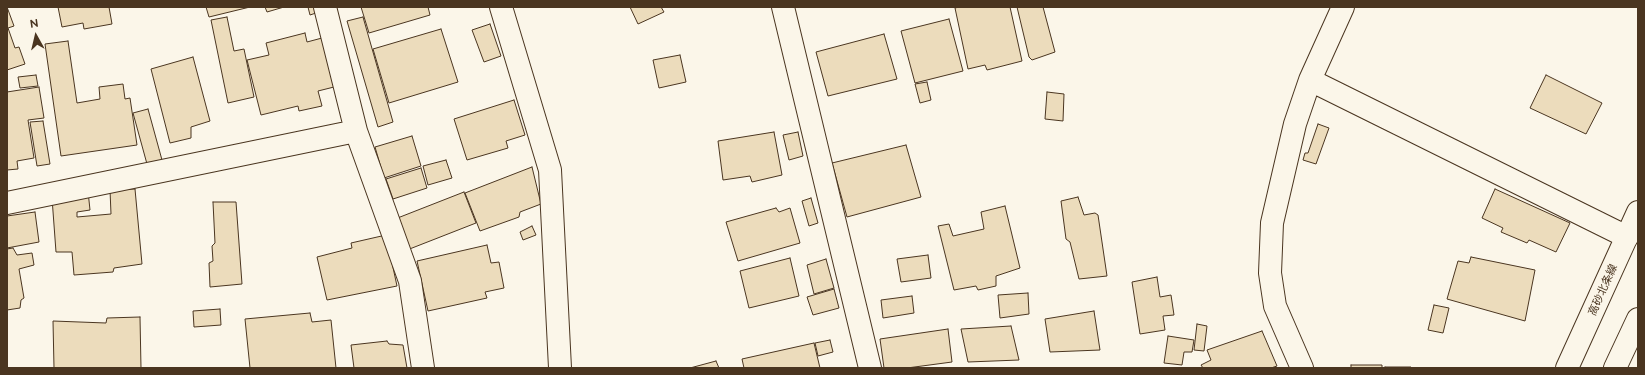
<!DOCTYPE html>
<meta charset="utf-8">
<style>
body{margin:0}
#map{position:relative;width:1645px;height:375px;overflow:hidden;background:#fbf6e9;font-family:Raleway,sans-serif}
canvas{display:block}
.frame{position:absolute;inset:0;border:8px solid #4a3520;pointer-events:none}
.north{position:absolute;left:16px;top:16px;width:40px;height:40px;-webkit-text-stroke:3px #fbf6e9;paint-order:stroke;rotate:352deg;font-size:11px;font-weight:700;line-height:16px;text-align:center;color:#4a3520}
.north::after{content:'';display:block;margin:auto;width:14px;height:18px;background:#4a3520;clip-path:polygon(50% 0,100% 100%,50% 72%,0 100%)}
</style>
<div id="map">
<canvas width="1645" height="375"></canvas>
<div class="frame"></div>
<div class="north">N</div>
</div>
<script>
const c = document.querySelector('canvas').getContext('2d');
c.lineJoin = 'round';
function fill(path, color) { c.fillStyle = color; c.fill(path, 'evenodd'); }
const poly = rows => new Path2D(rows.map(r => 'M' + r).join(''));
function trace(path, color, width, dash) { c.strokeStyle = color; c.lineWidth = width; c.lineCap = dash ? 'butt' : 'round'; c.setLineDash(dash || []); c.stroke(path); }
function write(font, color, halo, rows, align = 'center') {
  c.font = font + ' Raleway,"Noto Sans JP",sans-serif'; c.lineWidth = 3; c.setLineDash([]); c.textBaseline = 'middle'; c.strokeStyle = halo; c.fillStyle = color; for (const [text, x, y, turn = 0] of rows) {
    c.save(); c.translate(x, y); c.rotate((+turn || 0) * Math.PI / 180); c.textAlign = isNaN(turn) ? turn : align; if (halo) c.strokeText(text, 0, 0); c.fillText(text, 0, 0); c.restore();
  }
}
const building = poly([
 [7,7,14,26,8,28,15,48,19,47,25,64,7,70,7,7],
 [58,7,109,7,112,24,84,29,83,23,62,27,58,7],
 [206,7,250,7,209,17,206,7],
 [265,7,284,7,267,12,265,7],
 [308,7,318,7,319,12,310,15,308,7],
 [361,7,428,7,430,15,369,33,361,7],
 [630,7,661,7,664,12,638,24,630,7],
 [959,7,1010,7,1022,61,987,70,985,65,968,69,955,8,959,7],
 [1017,7,1043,7,1055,52,1032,60,1029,57,1017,7],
 [227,17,234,51,244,49,254,97,228,103,211,20,227,17],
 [363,17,393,122,378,127,347,21,363,17],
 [949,19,963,71,915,83,901,31,949,19],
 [490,24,501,56,484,62,472,30,490,24],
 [441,29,458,82,389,103,373,49,441,29],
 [305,33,307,42,322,38,334,87,318,91,322,106,299,111,298,106,261,115,247,60,269,55,266,43,305,33],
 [884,34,897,79,828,96,816,52,884,34],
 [68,41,77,103,100,99,99,87,123,84,125,99,130,98,137,145,61,156,45,44,68,41],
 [680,55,686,82,659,88,653,60,680,55],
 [193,57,210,121,191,127,191,138,170,143,151,69,193,57],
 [36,75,38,86,20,88,18,77,36,75],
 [1546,75,1602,103,1586,134,1530,108,1546,75],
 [927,82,931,100,920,103,915,84,927,82],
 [39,87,44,118,28,120,34,158,17,161,18,169,7,170,7,92,39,87],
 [1047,92,1064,94,1063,121,1045,119,1047,92],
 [514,100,525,135,506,141,508,148,467,160,454,119,514,100],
 [148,109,162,160,147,164,133,113,148,109],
 [43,121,50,164,37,166,30,122,43,121],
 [1318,124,1329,128,1316,164,1303,160,1305,153,1308,153,1318,124],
 [774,132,782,175,752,182,750,176,723,180,718,141,774,132],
 [798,132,803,156,789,160,783,135,798,132],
 [412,136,421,166,384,178,375,147,412,136],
 [906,145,921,197,847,217,832,163,906,145],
 [446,160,452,178,428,185,423,166,446,160],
 [532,167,541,204,520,212,519,217,480,231,465,193,532,167],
 [421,168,427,188,393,199,386,179,421,168],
 [135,189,142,264,114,268,113,272,74,275,72,252,56,252,52,198,88,191,90,210,77,212,77,217,111,214,110,190,135,189],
 [1495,189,1570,223,1556,252,1529,240,1527,243,1501,232,1503,228,1482,218,1495,189],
 [464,192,476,223,407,250,395,219,464,192],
 [1078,197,1084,215,1095,213,1098,215,1107,276,1079,279,1070,242,1066,239,1061,201,1078,197],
 [811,198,818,223,809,226,802,201,811,198],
 [213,202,236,202,242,284,210,287,209,263,213,261,212,246,215,243,213,202],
 [1005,206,1020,268,996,276,996,286,978,290,976,286,954,290,938,226,949,224,953,236,984,229,981,212,1005,206],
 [776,208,779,212,790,208,800,243,738,261,726,222,776,208],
 [35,212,39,242,7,248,7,216,35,212],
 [532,226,536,235,523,240,520,232,532,226],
 [386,235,397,286,327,300,317,257,352,248,351,243,386,235],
 [487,245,491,263,499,262,504,288,485,292,487,298,428,311,417,261,487,245],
 [13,248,17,255,32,253,34,265,19,269,24,298,21,300,20,308,7,310,7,249,13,248],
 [928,255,931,278,901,282,897,259,928,255],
 [1471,257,1535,270,1525,321,1447,299,1458,261,1469,263,1471,257],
 [790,258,799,296,749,308,740,271,790,258],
 [826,259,834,288,814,294,807,265,826,259],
 [1157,277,1160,297,1171,295,1174,315,1163,316,1165,330,1140,334,1132,282,1157,277],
 [834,289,839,308,813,315,807,297,834,289],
 [1028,293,1029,314,1000,318,998,295,1028,293],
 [912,296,914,313,883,318,881,300,912,296],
 [1434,305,1449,308,1443,333,1428,330,1434,305],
 [220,309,221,325,194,327,193,311,220,309],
 [1094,311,1100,350,1050,352,1045,319,1094,311],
 [310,313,312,322,331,320,336,368,250,368,245,319,310,313],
 [140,317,141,368,54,368,53,321,106,323,107,318,140,317],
 [1197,324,1207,326,1204,351,1194,350,1197,324],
 [1011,326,1019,360,968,362,961,329,1011,326],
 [948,329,952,362,907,368,884,368,880,339,948,329],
 [1262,331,1277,366,1271,368,1203,368,1201,365,1211,360,1207,350,1262,331],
 [1168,336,1194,340,1192,352,1184,352,1182,365,1164,363,1168,336],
 [830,340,833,352,818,356,815,343,830,340],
 [387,341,389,344,403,345,407,368,354,368,351,345,387,341],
 [814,343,820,368,744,368,742,359,814,343],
 [716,361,719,368,690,368,716,361],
 [1351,365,1382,365,1382,368,1351,368,1351,365],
 [1385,367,1411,367,1411,368,1385,368,1385,367]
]);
const minor = poly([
 [325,7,356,131,410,281,423,368],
 [501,7,550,170,560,368],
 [783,7,870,368],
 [1310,80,1343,7],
 [7,203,356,131],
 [1302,368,1275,306,1270,273,1272,223,1295,124,1310,80,1627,237]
]);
const major = poly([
 [1567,368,1638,212],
 [1615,368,1638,319]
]);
const streetNames = [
 ["高砂北条線",1603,290,-66]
];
fill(building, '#ecdcbc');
trace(building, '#4a3520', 1);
trace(minor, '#4a3520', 24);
trace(major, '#4a3520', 24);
trace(minor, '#fbf6e9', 22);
trace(major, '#fbf6e9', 22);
write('11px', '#4a3520', '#fbf6e9', streetNames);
</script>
